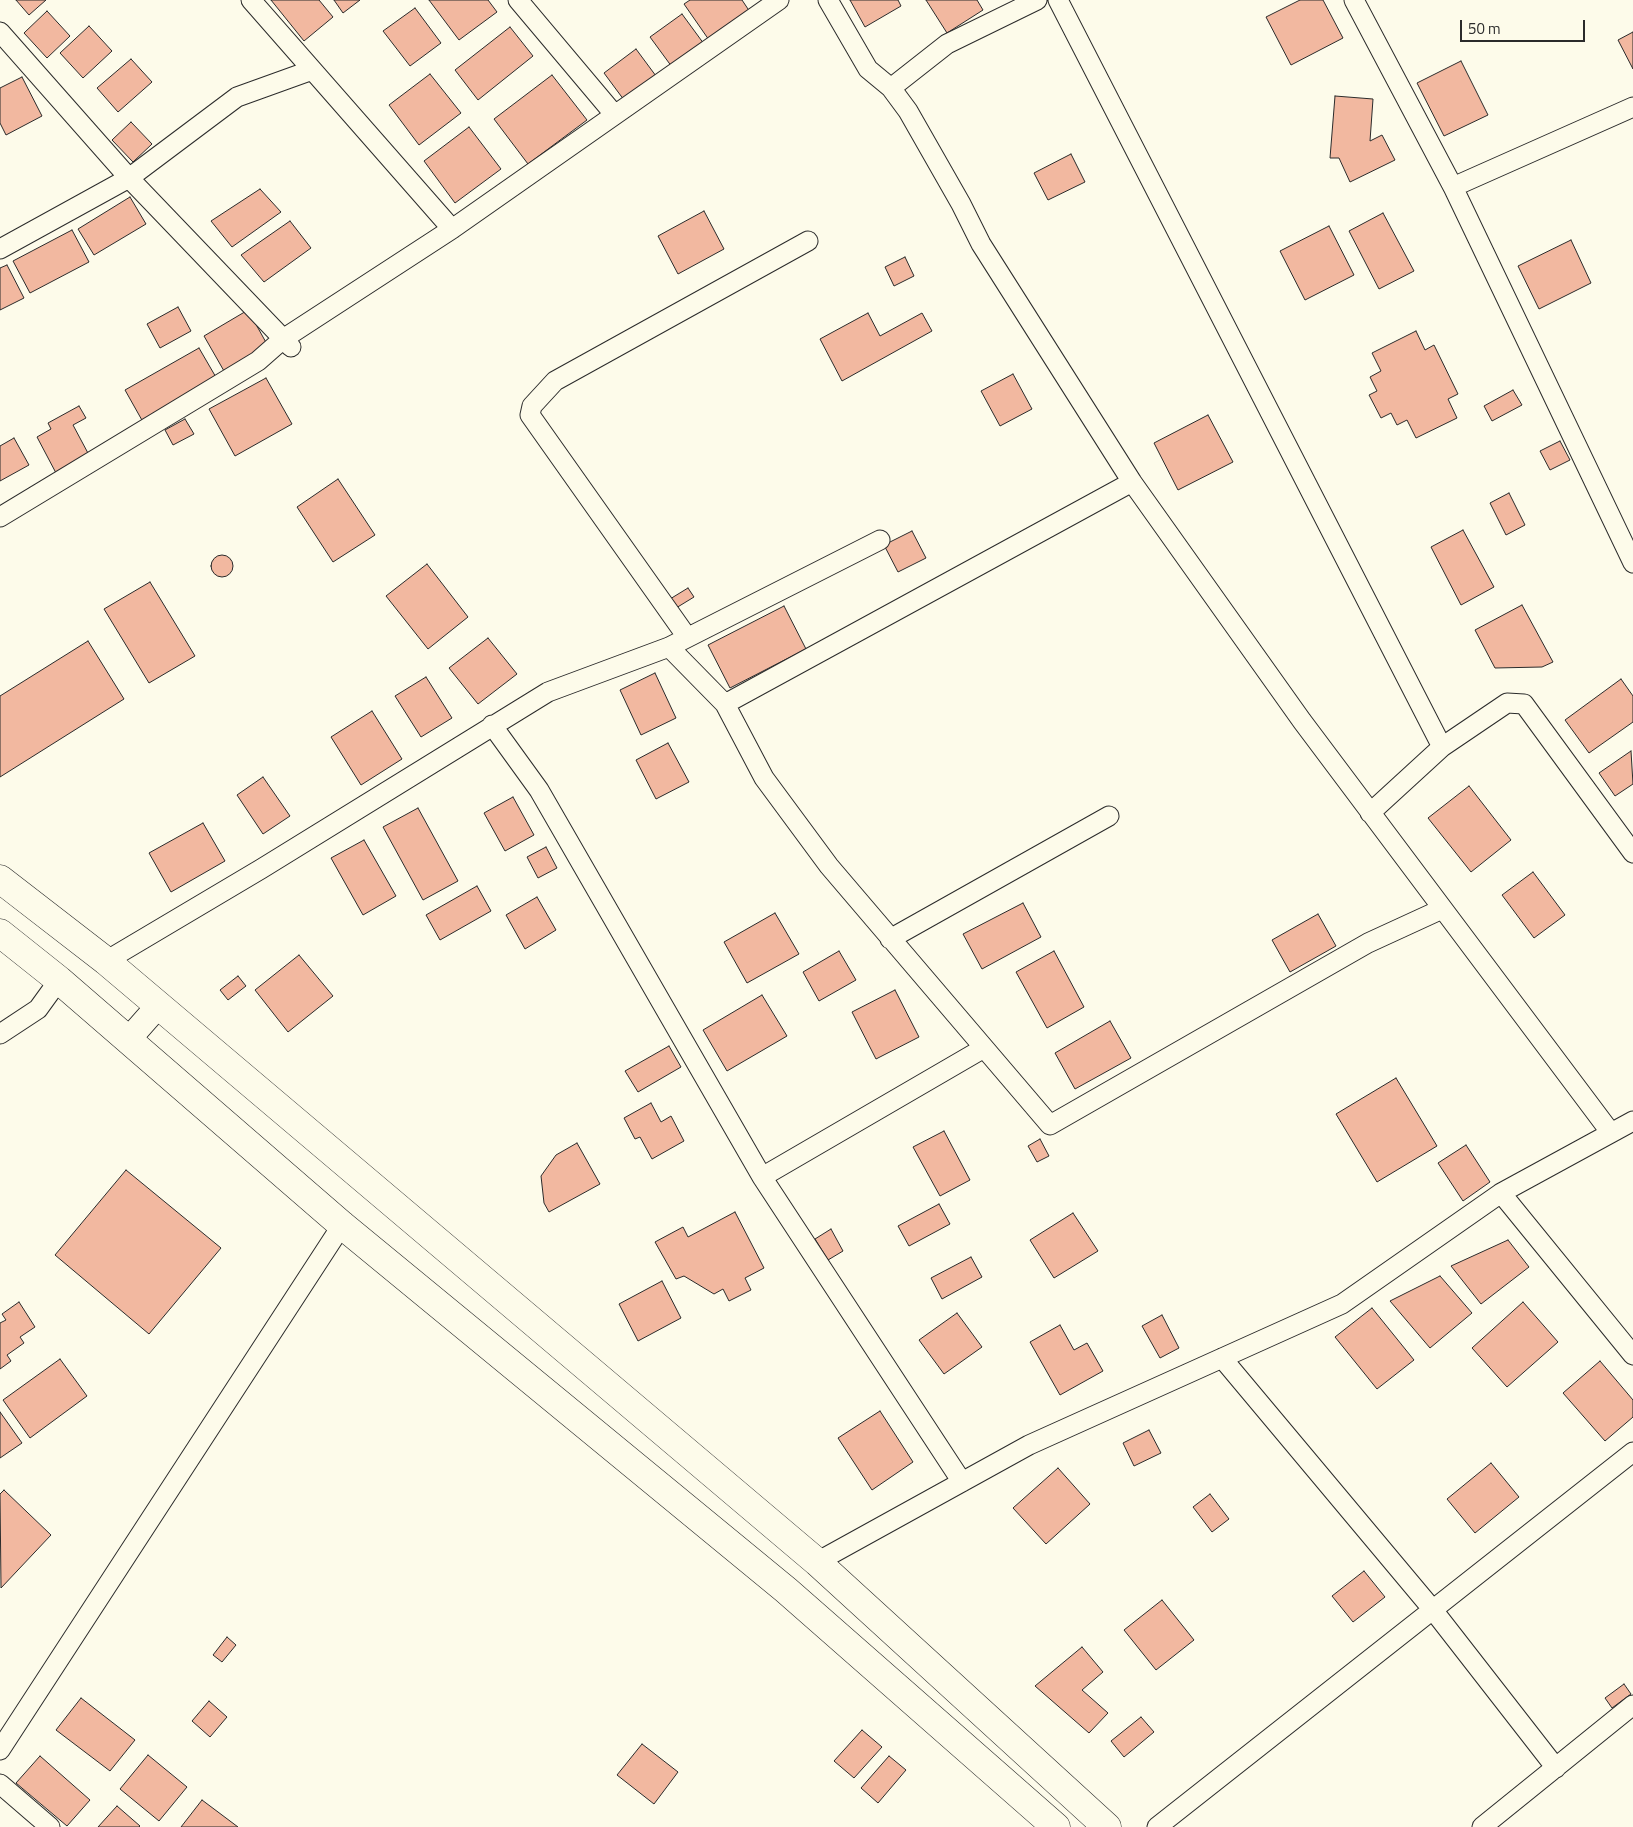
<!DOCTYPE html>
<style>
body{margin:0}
#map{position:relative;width:1633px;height:1827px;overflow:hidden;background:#fdfbea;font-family:"Titillium Web",sans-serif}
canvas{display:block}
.scale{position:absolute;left:1460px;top:20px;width:125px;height:22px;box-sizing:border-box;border:2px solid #2b2b2b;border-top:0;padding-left:6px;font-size:15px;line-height:18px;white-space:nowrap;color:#2b2b2b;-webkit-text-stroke:4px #fdfbea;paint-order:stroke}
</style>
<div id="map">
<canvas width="1633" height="1827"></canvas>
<div class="scale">50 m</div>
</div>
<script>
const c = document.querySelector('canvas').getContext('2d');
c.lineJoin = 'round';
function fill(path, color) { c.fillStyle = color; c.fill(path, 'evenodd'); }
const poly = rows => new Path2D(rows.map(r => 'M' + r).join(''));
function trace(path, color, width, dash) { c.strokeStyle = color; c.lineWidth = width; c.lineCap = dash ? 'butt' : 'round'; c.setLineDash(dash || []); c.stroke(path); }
const building = poly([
 [16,0,46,0,29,15,16,0],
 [271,0,319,0,333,17,304,41,271,0],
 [334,0,360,0,343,13,334,0],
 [429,0,488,0,497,12,459,40,429,0],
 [690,0,742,0,750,12,709,40,684,4,690,0],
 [850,0,898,0,901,6,865,27,850,0],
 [926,0,977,0,983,10,947,33,926,0],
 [1300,0,1323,0,1343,38,1291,65,1266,17,1300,0],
 [415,8,441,43,410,66,383,31,415,8],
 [47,11,70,36,47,58,24,33,47,11],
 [682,14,704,44,672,67,650,37,682,14],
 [89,26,112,51,83,78,60,53,89,26],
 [510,27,533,56,478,100,455,70,510,27],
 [1633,32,1633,69,1618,40,1633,32],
 [636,49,656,76,624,100,604,73,636,49],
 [131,59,152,82,118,112,97,88,131,59],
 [1461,61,1488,115,1444,136,1417,83,1461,61],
 [430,74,461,113,419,145,389,105,430,74],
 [552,75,587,120,528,164,494,119,552,75],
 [22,77,42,116,6,135,0,123,0,88,22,77],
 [1335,96,1373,99,1370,141,1382,135,1395,160,1350,182,1339,158,1330,158,1335,96],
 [131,122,152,144,133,162,112,140,131,122],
 [469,127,501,169,455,203,424,161,469,127],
 [1071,154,1085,182,1048,200,1034,173,1071,154],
 [260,189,281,212,232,247,211,221,260,189],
 [130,197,146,224,94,255,78,229,130,197],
 [704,211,724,249,678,274,658,236,704,211],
 [1383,213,1414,271,1379,289,1349,231,1383,213],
 [290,221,311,248,264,282,241,255,290,221],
 [1329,226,1354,275,1305,300,1280,251,1329,226],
 [72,230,89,262,30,293,13,261,72,230],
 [1571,240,1591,283,1539,309,1518,266,1571,240],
 [905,257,914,276,894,286,885,267,905,257],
 [7,265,24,298,0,310,0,268,7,265],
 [178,307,191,331,160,348,147,324,178,307],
 [248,310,268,346,224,371,204,336,248,310],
 [868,313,880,336,922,313,932,331,842,381,820,339,868,313],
 [1416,331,1425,350,1434,345,1458,394,1448,399,1457,418,1416,438,1407,420,1397,425,1391,413,1381,418,1369,395,1377,391,1370,377,1381,371,1372,353,1416,331],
 [199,348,217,379,143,422,125,390,199,348],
 [1013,374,1032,409,1000,426,981,391,1013,374],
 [266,378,292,424,235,456,209,409,266,378],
 [1513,390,1522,405,1492,421,1484,406,1513,390],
 [79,406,86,418,73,425,89,455,56,473,37,437,51,429,48,423,79,406],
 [1208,415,1233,462,1178,490,1154,443,1208,415],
 [185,419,194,434,173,445,165,430,185,419],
 [14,438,29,465,0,481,0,446,14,438],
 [1560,441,1570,460,1550,470,1540,451,1560,441],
 [338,479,375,535,333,562,297,507,338,479],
 [1509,493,1525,525,1506,535,1490,503,1509,493],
 [1463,530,1494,587,1461,605,1431,547,1463,530],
 [912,531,926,558,898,572,884,545,912,531],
 '211 566a11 11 0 1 1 22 0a11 11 0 1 1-22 0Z',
 [427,564,468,617,428,649,386,596,427,564],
 [150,582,195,656,149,683,104,609,150,582],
 [688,588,694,597,676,608,670,599,688,588],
 [1522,605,1553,662,1542,667,1495,668,1475,630,1522,605],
 [784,606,806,649,730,688,708,645,784,606],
 [488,638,517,674,478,704,449,668,488,638],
 [88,641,124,699,0,777,0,696,88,641],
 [655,673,676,718,641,735,620,690,655,673],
 [426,677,452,718,421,737,395,696,426,677],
 [1621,679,1633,696,1633,722,1589,753,1565,720,1621,679],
 [372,711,402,759,361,785,331,737,372,711],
 [668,743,689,782,656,799,636,760,668,743],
 [1631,751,1633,784,1615,796,1599,773,1631,751],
 [263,777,290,816,263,834,237,795,263,777],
 [1469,786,1511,840,1471,872,1428,818,1469,786],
 [513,797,534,835,505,851,484,813,513,797],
 [418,808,458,881,423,900,383,827,418,808],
 [203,823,225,861,171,892,149,853,203,823],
 [364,840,396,896,363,915,331,858,364,840],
 [546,847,557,868,538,878,527,857,546,847],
 [1533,872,1565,915,1534,938,1502,895,1533,872],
 [477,886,491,911,440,940,426,915,477,886],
 [537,897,556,930,525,949,506,915,537,897],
 [1023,903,1041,937,982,969,963,934,1023,903],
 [775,913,799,954,747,983,724,942,775,913],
 [1318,914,1336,946,1290,972,1272,940,1318,914],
 [839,951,856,980,819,1001,803,972,839,951],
 [1054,951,1084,1007,1047,1028,1016,972,1054,951],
 [299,955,333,996,288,1032,255,990,299,955],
 [238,976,246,986,228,1000,220,990,238,976],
 [895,990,919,1037,876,1059,852,1012,895,990],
 [762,995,787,1036,727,1071,703,1030,762,995],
 [1110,1021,1131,1058,1075,1089,1055,1053,1110,1021],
 [669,1046,681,1067,638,1092,625,1071,669,1046],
 [1396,1078,1437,1146,1377,1182,1336,1114,1396,1078],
 [651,1103,661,1122,671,1116,684,1141,652,1159,640,1137,635,1139,624,1118,651,1103],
 [944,1131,970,1180,940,1196,913,1147,944,1131],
 [1040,1139,1049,1156,1037,1162,1028,1146,1040,1139],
 [577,1143,600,1184,549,1212,544,1203,541,1176,556,1155,577,1143],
 [1466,1145,1490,1182,1463,1201,1438,1163,1466,1145],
 [126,1170,221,1248,149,1334,55,1255,126,1170],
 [939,1204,950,1224,909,1246,898,1226,939,1204],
 [735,1212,764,1268,745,1278,751,1290,729,1301,723,1289,714,1294,684,1276,676,1279,655,1242,683,1227,688,1237,735,1212],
 [1073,1213,1098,1251,1054,1278,1030,1240,1073,1213],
 [831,1229,843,1251,828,1260,815,1239,831,1229],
 [1508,1240,1529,1267,1481,1304,1451,1266,1508,1240],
 [971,1257,982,1277,942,1299,931,1278,971,1257],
 [1440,1276,1472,1313,1430,1348,1390,1301,1440,1276],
 [662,1281,681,1318,638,1341,619,1304,662,1281],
 [19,1302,35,1327,20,1337,24,1343,7,1355,11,1361,0,1369,0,1323,6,1320,2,1314,19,1302],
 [1523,1302,1558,1342,1507,1387,1472,1348,1523,1302],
 [1372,1308,1414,1360,1377,1389,1335,1337,1372,1308],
 [957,1313,982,1347,944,1374,919,1340,957,1313],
 [1162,1315,1179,1348,1160,1358,1142,1326,1162,1315],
 [1060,1325,1074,1350,1087,1343,1103,1371,1060,1395,1030,1342,1060,1325],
 [60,1359,87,1396,30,1438,3,1400,60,1359],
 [1600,1361,1633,1400,1633,1417,1605,1441,1563,1393,1600,1361],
 [880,1411,913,1462,872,1490,838,1438,880,1411],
 [0,1412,22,1443,0,1458,0,1412],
 [1149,1430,1161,1453,1134,1466,1123,1443,1149,1430],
 [1491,1463,1519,1497,1475,1533,1447,1499,1491,1463],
 [1058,1468,1090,1504,1046,1544,1013,1508,1058,1468],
 [4,1490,51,1535,1,1588,0,1494,4,1490],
 [1210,1494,1229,1519,1212,1532,1193,1507,1210,1494],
 [1364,1571,1385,1597,1353,1622,1332,1596,1364,1571],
 [1162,1600,1194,1640,1156,1670,1124,1630,1162,1600],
 [227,1637,236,1645,222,1662,213,1655,227,1637],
 [1082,1647,1103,1672,1082,1690,1108,1713,1089,1733,1035,1686,1082,1647],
 [1624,1684,1631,1694,1612,1708,1605,1698,1624,1684],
 [81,1698,135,1740,110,1771,56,1730,81,1698],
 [209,1701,227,1717,210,1737,192,1721,209,1701],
 [1141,1717,1154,1732,1124,1757,1111,1741,1141,1717],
 [862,1730,882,1747,854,1778,834,1761,862,1730],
 [642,1744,678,1772,654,1804,617,1775,642,1744],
 [148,1755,187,1787,159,1821,120,1789,148,1755],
 [40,1756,90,1800,67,1826,16,1783,40,1756],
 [889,1756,906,1770,878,1803,861,1788,889,1756],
 [202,1800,238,1827,181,1827,202,1800],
 [117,1806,140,1826,139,1827,98,1827,117,1806]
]);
const minor = poly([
 [251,0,452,229],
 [518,0,614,114],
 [828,0,868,69,891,88,908,111,961,204,981,244,1132,482,1302,721,1611,1133],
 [1058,0,1442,747],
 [1354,0,1453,187,1633,563],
 [0,32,129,178,291,347],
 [891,88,947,44,1037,0],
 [1453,187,1633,107],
 [0,249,129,178,237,97,312,70],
 [0,517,258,361,283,339,452,229,779,0],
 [687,637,530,415,532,406,555,381,808,241],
 [669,647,725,704,764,778,829,866,1050,1125,1368,943,1442,909],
 [725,704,1132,482],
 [492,725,539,790,762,1177,962,1482],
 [1370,813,1442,747,1507,703,1524,704,1633,853],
 [890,939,1109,816],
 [106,961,261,869,548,692,669,647,880,540],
 [0,1034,38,1009,59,980],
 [762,1177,984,1048],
 [1501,1193,1633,1355],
 [1222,1358,1433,1610,1556,1768],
 [817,1562,1029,1445,1342,1304,1501,1193,1633,1121],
 [0,1750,342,1225],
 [0,1784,50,1827],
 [1157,1827,1633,1452],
 [1482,1827,1633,1705]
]);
const major = poly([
 [128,1040,158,1006]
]);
const highway = poly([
 [0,879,106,961,817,1562,1107,1827],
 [0,933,59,980,342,1225,786,1590,1056,1827]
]);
fill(building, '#f2b8a0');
trace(building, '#2b2b2b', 1);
trace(minor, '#2b2b2b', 21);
trace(major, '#2b2b2b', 26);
trace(highway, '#2b2b2b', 29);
trace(minor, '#fdfbea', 19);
trace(major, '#fdfbea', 24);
trace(highway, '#fdfbea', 28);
</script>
